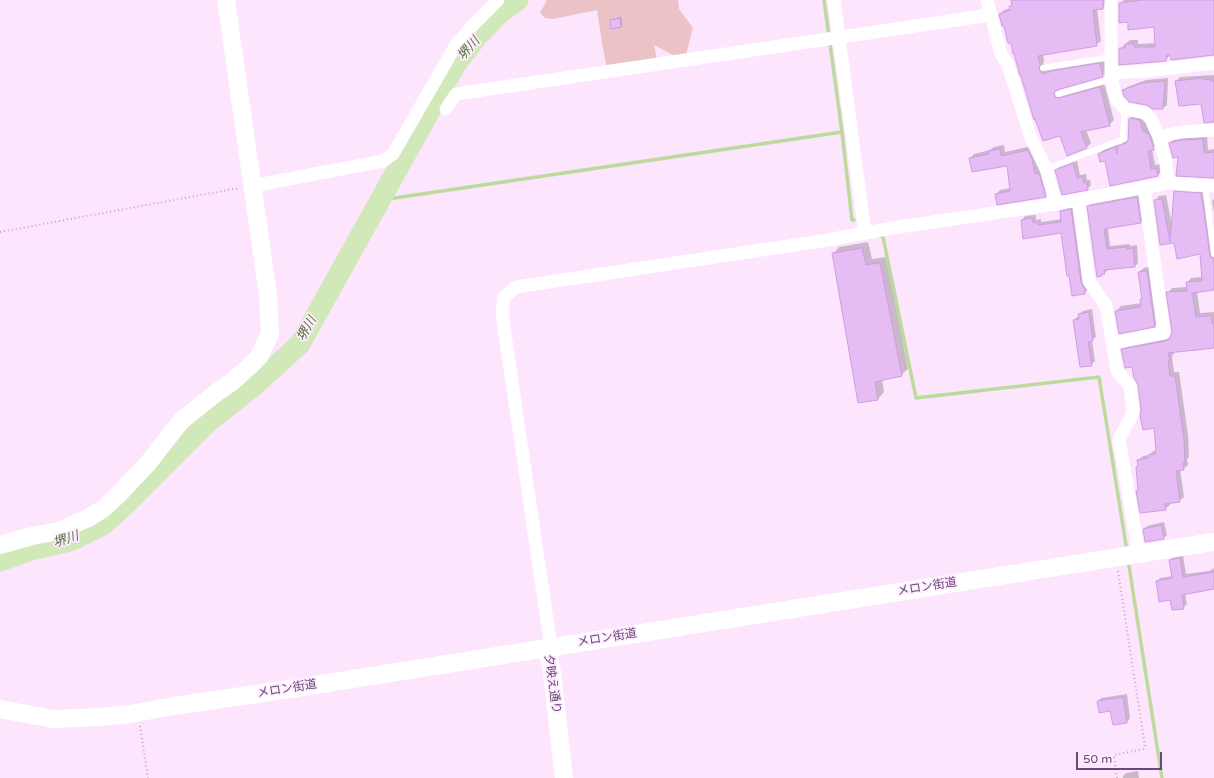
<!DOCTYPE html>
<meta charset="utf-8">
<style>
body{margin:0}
#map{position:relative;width:1214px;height:778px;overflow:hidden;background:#fce5fd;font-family:"Varela Round",sans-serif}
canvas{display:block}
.scale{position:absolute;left:1076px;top:752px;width:86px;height:18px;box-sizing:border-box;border:2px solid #694977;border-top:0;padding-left:5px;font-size:12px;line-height:14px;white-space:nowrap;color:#694977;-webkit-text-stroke:3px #feecff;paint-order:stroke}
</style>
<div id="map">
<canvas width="1214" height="778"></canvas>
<div class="scale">50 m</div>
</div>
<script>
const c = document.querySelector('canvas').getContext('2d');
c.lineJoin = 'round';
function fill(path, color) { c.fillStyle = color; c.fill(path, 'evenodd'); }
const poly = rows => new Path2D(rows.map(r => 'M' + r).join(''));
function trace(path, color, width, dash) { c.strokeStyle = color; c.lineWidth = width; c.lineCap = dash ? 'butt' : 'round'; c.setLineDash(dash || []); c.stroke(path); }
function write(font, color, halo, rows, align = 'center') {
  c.font = font + ' "Varela Round","Noto Sans JP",sans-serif'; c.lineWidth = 3.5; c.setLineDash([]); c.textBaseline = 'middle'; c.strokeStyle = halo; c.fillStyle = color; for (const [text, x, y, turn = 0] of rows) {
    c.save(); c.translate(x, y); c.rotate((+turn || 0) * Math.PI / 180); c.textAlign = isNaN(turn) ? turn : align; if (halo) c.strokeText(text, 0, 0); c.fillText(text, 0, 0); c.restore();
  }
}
const green = poly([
 [547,0,678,0,679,9,693,28,686,55,675,56,654,45,657,60,607,67,603,49,597,10,553,19,545,18,540,13]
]);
const shadow = poly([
 [1012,0,1107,0,1107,3,1103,8,1097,8,1101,41,1096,45,1043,54,1044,60,1043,64,1047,70,1104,59,1107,72,1102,76,1058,88,1059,93,1104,83,1114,120,1109,125,1086,130,1091,143,1086,148,1061,135,1012,42,1000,14,1004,10,1011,8,1013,4],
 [1124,0,1214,0,1214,54,1171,54,1166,60,1120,49,1130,40,1138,40,1138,44,1156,43,1155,26,1120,4],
 [621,17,622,24,621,26,611,20,613,19],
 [1214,75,1214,121,1202,102,1176,81,1180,77],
 [1168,78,1167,105,1163,108,1152,108,1124,91,1127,87,1146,80],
 [1134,115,1144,116,1148,128,1150,128,1158,144,1152,149,1155,165,1160,164,1162,171,1157,176,1106,159,1099,154,1103,150,1119,144,1120,146,1123,142,1129,140,1130,119],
 [1207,135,1208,150,1214,149,1214,177,1179,156,1170,143,1174,139],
 [1004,145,1005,152,1032,146,1050,192,1045,196,996,194,1000,190,1011,188,1007,165,970,158,974,154,990,150,994,147],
 [1077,161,1080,175,1086,174,1087,180,1090,180,1091,185,1087,189,1056,171,1059,167],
 [1206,191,1214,251,1214,289,1197,291,1200,313,1214,312,1214,346,1213,348,1191,351,1191,349,1173,351,1174,354,1172,356,1174,372,1179,372,1188,435,1189,457,1187,459,1188,465,1183,469,1180,469,1184,497,1179,501,1169,502,1170,505,1165,509,1137,491,1139,489,1137,467,1139,465,1138,460,1143,456,1149,455,1153,451,1157,450,1154,427,1142,410,1139,384,1133,366,1123,350,1127,345,1171,337,1173,332,1168,293,1172,288,1187,287,1187,283,1191,278,1203,277,1201,253,1175,242,1161,244,1155,201,1159,196,1166,195,1172,226,1179,194],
 [1140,194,1144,219,1140,222,1108,228,1110,246,1130,244,1130,246,1137,245,1138,263,1135,266,1108,270,1101,275,1088,207,1091,203],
 [1214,199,1214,212,1212,201],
 [1075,206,1088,289,1085,293,1062,232,1024,237,1022,220,1025,216,1036,215,1036,220,1041,219,1041,222,1062,219,1061,212,1064,208],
 [868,242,872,259,887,257,908,369,901,375,882,379,884,392,878,399,833,254,839,247],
 [1152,266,1159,321,1155,326,1120,333,1116,311,1121,306,1141,303,1141,300,1143,297,1139,272,1144,268],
 [1092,309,1096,337,1092,340,1095,361,1091,365,1074,321,1077,317,1080,317,1079,314,1083,311],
 [1164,522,1167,535,1164,538,1144,529,1147,526],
 [1183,555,1186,574,1209,571,1214,568,1214,588,1185,594,1187,604,1183,608,1171,599,1157,581,1160,578,1173,576,1170,560,1173,557],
 [1127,694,1130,718,1127,722,1113,724,1111,710,1098,701,1101,698],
 [1138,771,1139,778,1123,778,1123,776,1126,773]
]);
const stream = poly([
 [842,132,852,220,854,220],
 [381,200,842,132,824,0],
 [879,235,883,237,916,398,1099,377,1126,545],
 [1129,566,1162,778]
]);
const river = poly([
 [0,561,31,550,70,541,103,525,125,505,207,423,255,385,300,344,456,64,476,38,500,13,518,0]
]);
const building = poly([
 [1011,0,1103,0,1103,9,1093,10,1097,46,1038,56,1040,65,1039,69,1042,74,1056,70,1100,63,1103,77,1057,90,1054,93,1055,97,1059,98,1100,87,1110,126,1081,132,1087,148,1067,156,1060,136,1043,141,1035,119,1034,120,1021,76,1020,76,1014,54,1013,54,1011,43,1008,43,1004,26,1002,26,999,14,1010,10,1009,6,1012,6,1011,0],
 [1142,0,1214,0,1214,55,1171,60,1170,55,1167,55,1166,61,1119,65,1119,48,1125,48,1125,44,1134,44,1134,47,1155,47,1154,27,1128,30,1128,22,1119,23,1119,3,1142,0],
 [620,18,621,27,611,29,610,20,620,18],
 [1203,78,1203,80,1210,79,1210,81,1214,81,1214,122,1204,123,1201,104,1179,106,1175,81,1203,78],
 [1165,81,1163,109,1152,109,1147,105,1129,102,1124,96,1122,90,1142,83,1165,81],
 [1131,118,1140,120,1143,132,1146,131,1146,134,1149,133,1154,150,1148,151,1151,169,1156,168,1158,176,1110,186,1105,161,1100,162,1098,154,1115,147,1117,154,1118,146,1126,143,1128,141,1129,119,1131,118],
 [1203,139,1204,153,1214,152,1214,178,1176,176,1178,157,1173,158,1169,143,1182,140,1203,139],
 [1000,149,1001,156,1028,150,1032,159,1035,174,1039,173,1046,197,997,205,995,194,1010,191,1007,166,972,172,969,158,989,154,988,151,1000,149],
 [1073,163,1077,178,1082,177,1084,183,1087,183,1088,190,1062,195,1055,170,1073,163],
 [1174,191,1201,193,1210,255,1211,257,1214,258,1214,290,1192,293,1196,317,1211,316,1212,323,1214,323,1214,348,1168,353,1170,360,1168,360,1170,376,1175,376,1184,440,1185,463,1183,463,1184,470,1176,471,1180,502,1165,504,1166,510,1140,513,1136,491,1138,491,1136,467,1138,466,1137,460,1148,458,1148,455,1155,454,1156,451,1154,428,1143,430,1140,416,1141,410,1138,385,1134,378,1132,367,1125,368,1125,367,1121,349,1166,341,1169,339,1172,332,1166,292,1187,291,1186,282,1202,281,1200,254,1177,259,1174,243,1160,245,1154,200,1162,199,1170,242,1174,191],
 [1137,197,1141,223,1104,229,1107,249,1127,247,1127,249,1133,248,1135,267,1104,270,1105,274,1102,274,1102,276,1097,277,1087,206,1137,197],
 [1071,209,1081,282,1084,288,1085,294,1072,296,1069,276,1067,276,1061,233,1023,239,1021,220,1032,218,1033,223,1037,222,1038,225,1061,222,1060,211,1071,209],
 [862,248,866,265,880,263,902,376,875,382,878,400,858,403,832,253,862,248],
 [1147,271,1155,327,1119,334,1115,311,1141,307,1140,299,1142,299,1138,272,1147,271],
 [1089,312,1093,341,1088,342,1092,366,1080,367,1073,320,1079,319,1078,314,1089,312],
 [1161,525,1164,539,1145,542,1143,529,1161,525],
 [1180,558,1183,577,1214,572,1214,589,1182,595,1184,609,1172,610,1170,600,1159,602,1156,581,1172,578,1169,560,1180,558],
 [1123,697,1127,723,1113,725,1110,711,1099,713,1097,701,1123,697]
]);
const path = poly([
 [0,232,239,188],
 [140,726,148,778],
 [1117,778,1114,756,1115,755,1143,749,1145,747,1118,571]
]);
const lane = poly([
 [1043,68,1111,57],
 [1058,94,1112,79],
 [1046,169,1124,139,1123,133,1125,109],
 [1205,186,1214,254]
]);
const street = poly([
 [834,0,865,233],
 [987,0,1001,54,1008,65,1031,138,1046,169,1056,204],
 [1111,0,1111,73,1114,90,1117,100,1125,109,1145,113,1151,119,1159,137,1166,164,1168,183],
 [1111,73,1146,71,1214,63],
 [446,109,456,94,990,15],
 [1159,137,1181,132,1214,130],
 [252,186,383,161,393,154,456,45,472,26,498,0],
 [1078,200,1089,281,1106,306,1117,371,1130,386,1133,411,1131,417,1119,439,1139,554],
 [1113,343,1164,333,1144,188],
 [551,647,502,314,504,297,516,287,828,240,892,228,1056,204,1168,183,1214,186]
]);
const secondary = poly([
 [0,545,32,536,59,531,88,518,103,509,118,495,149,462,181,421,216,393,232,382,251,365,259,357,270,334,268,295,226,0],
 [547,648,552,673,564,778],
 [0,709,53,719,100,717,130,714,174,706,290,689,1214,542]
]);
const streetNames = [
 ["メロン街道",927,587,-9],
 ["メロン街道",607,638,-9],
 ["夕映え通り",552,684,82],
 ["メロン街道",287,689,-9]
];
const waterNames = [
 ["堺川",469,49,-49],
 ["堺川",307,329,-60],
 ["堺川",66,540,-18]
];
fill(green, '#ebc3c6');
fill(shadow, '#0003');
trace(stream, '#bdda9e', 3.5);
trace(river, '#d1e8b9', 21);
fill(building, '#e5bcf3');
trace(building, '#d19be7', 1);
trace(path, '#c99ed9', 2, [1, 3]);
trace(lane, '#fff', 6);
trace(street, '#fff', 13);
trace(secondary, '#fff', 18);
write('12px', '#694977', '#feecff', streetNames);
write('italic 13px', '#587639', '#feecff', waterNames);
</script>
